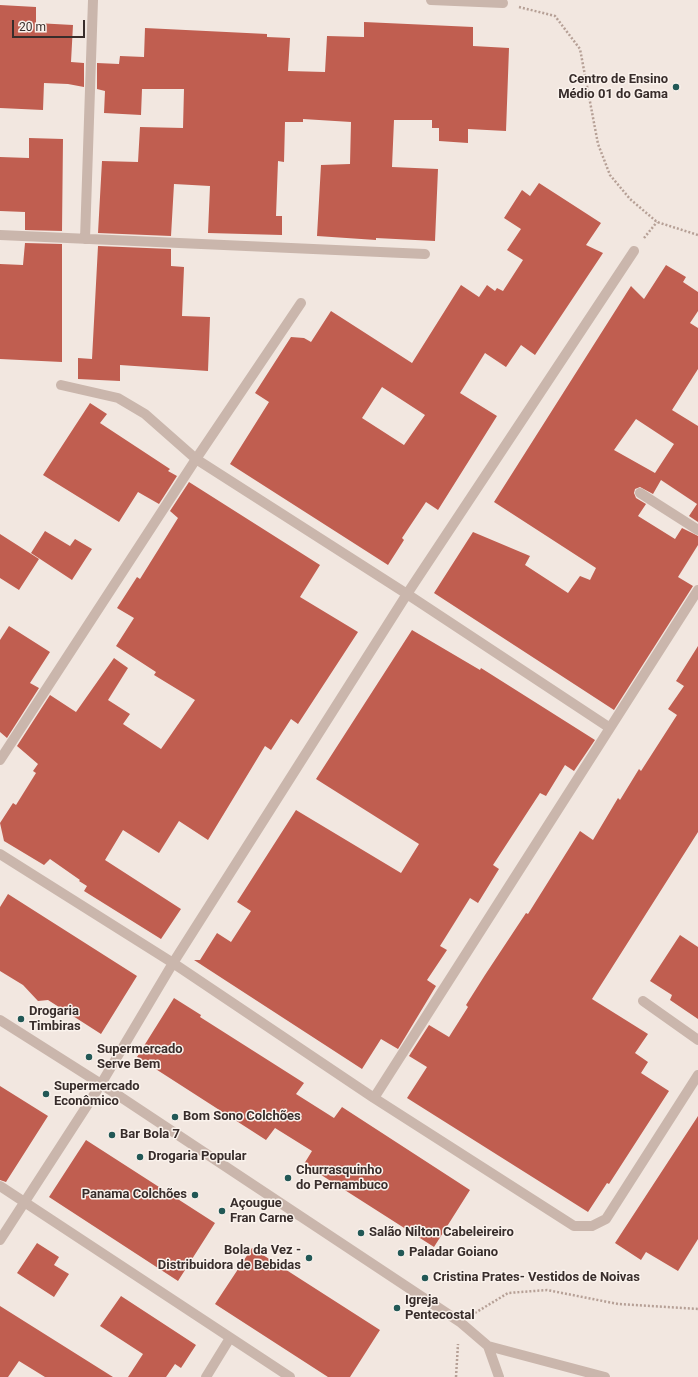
<!DOCTYPE html>
<meta charset="utf-8">
<style>
body{margin:0}
#map{position:relative;width:698px;height:1377px;overflow:hidden;background:#f2e7e0;font-family:Roboto,sans-serif}
canvas{display:block}
.scale{position:absolute;left:12px;top:20px;width:73px;height:18px;box-sizing:border-box;border:2px solid #382d2b;border-top:0;padding-left:5px;font-size:12px;line-height:14px;white-space:nowrap;color:#382d2b;-webkit-text-stroke:3px #faf2ec;paint-order:stroke}
</style>
<div id="map">
<canvas width="698" height="1377"></canvas>
<div class="scale">20 m</div>
</div>
<script>
const c = document.querySelector('canvas').getContext('2d');
c.lineJoin = 'round';
function fill(path, color) { c.fillStyle = color; c.fill(path, 'evenodd'); }
const poly = rows => new Path2D(rows.map(r => 'M' + r).join(''));
function trace(path, color, width, dash) { c.strokeStyle = color; c.lineWidth = width; c.lineCap = dash ? 'butt' : 'round'; c.setLineDash(dash || []); c.stroke(path); }
function write(font, color, halo, rows, align = 'center') {
  c.font = font + ' Roboto,sans-serif'; c.lineWidth = 3; c.setLineDash([]); c.textBaseline = 'middle'; c.strokeStyle = halo; c.fillStyle = color; for (const [text, x, y, turn = 0] of rows) {
    c.save(); c.translate(x, y); c.rotate((+turn || 0) * Math.PI / 180); c.textAlign = isNaN(turn) ? turn : align; if (halo) c.strokeText(text, 0, 0); c.fillText(text, 0, 0); c.restore();
  }
}
const building = poly([
 [0,5,36,7,36,23,73,25,71,62,84,63,84,87,68,84,44,83,43,110,0,108],
 [364,22,473,27,473,46,509,48,506,131,468,129,468,143,439,141,439,128,432,128,432,120,394,120,392,167,438,169,435,241,376,238,376,240,317,236,321,165,350,164,351,122,303,119,303,122,285,122,284,162,278,161,276,216,282,216,282,235,208,233,210,186,174,184,171,236,98,233,102,161,138,162,140,127,183,128,184,89,142,89,141,115,104,113,105,91,97,89,97,63,119,64,120,56,144,57,145,28,267,34,267,37,290,38,288,71,325,72,327,36,364,37],
 [29,138,63,139,62,231,25,230,25,212,0,211,0,157,29,158],
 [539,183,601,223,586,245,603,253,535,355,521,345,506,367,485,353,460,393,497,416,438,510,426,502,402,538,404,540,388,565,230,464,269,402,255,393,291,337,304,338,311,342,331,311,412,363,461,285,479,297,487,285,495,291,497,288,503,291,523,260,507,250,521,229,504,218,522,190,530,196],
 [382,387,425,415,404,445,362,418],
 [25,243,62,244,62,362,0,359,0,264,23,265],
 [98,246,171,249,171,266,184,267,182,316,210,317,208,371,120,365,120,381,78,379,78,358,92,359],
 [666,265,686,277,683,282,698,292,698,311,690,323,698,328,698,369,672,410,698,426,698,522,689,516,697,504,661,480,653,494,640,487,635,489,634,493,636,498,646,504,638,516,675,539,682,528,698,536,698,545,678,577,693,586,614,710,434,593,473,532,530,556,525,565,568,593,580,576,590,580,596,568,494,502,631,286,644,299],
 [636,419,674,444,655,473,614,450],
 [90,403,107,414,100,423,170,469,168,471,177,476,159,504,138,492,119,522,43,475],
 [189,482,320,565,300,597,358,632,298,724,291,719,271,750,265,746,208,840,179,821,159,853,123,830,105,860,181,909,161,939,84,891,87,886,79,881,80,880,50,859,44,865,4,841,0,823,13,803,16,805,36,773,33,771,38,764,17,746,50,695,76,712,114,658,128,668,108,700,130,714,123,724,161,749,195,700,154,675,156,672,116,646,134,618,117,608,137,577,140,579,178,518,170,511],
 [45,531,70,546,75,539,92,549,72,580,31,553],
 [0,534,39,559,19,590,0,578],
 [9,626,50,652,30,683,39,688,7,738,0,732,0,640],
 [412,630,480,670,481,668,595,740,574,771,565,765,546,796,540,793,493,865,499,869,478,903,470,898,440,946,447,950,427,980,436,986,398,1049,381,1039,362,1069,194,960,200,960,217,933,231,942,251,911,237,902,296,810,401,873,419,844,316,779],
 [698,646,698,832,592,999,648,1034,635,1053,648,1062,641,1073,669,1091,609,1184,607,1183,588,1212,407,1098,427,1067,409,1056,429,1025,449,1037,468,1007,466,1005,485,975,526,913,528,914,580,831,593,840,618,798,620,800,639,769,641,771,677,715,668,709,684,686,676,681],
 [8,894,137,976,101,1034,48,1000,38,1001,23,985,0,971,0,907],
 [680,935,698,947,698,1019,670,1000,672,995,650,981],
 [174,998,201,1015,200,1017,304,1083,296,1094,334,1118,342,1107,470,1190,434,1247,304,1164,312,1151,275,1128,266,1140,137,1057],
 [0,1086,48,1116,6,1182,0,1180],
 [698,1116,698,1239,678,1271,646,1252,641,1260,615,1243],
 [86,1140,215,1223,178,1281,49,1197],
 [37,1243,59,1257,54,1265,69,1274,54,1297,17,1273],
 [252,1248,380,1330,350,1377,328,1377,215,1304],
 [121,1296,196,1345,181,1368,175,1364,166,1377,128,1377,143,1354,100,1326],
 [0,1306,113,1377,45,1377,19,1361,8,1377,0,1377]
]);
const path = poly([
 [519,7,555,16,580,49,598,144,610,175,630,199,657,222,698,235],
 [644,238,657,222],
 [475,1313,508,1293,547,1290,618,1304,698,1309],
 [456,1377,458,1344]
]);
const minor = poly([
 [431,0,503,3],
 [0,235,425,254],
 [85,239,93,0],
 [61,385,118,398,145,414,196,459,407,594,610,728],
 [640,493,698,530],
 [0,760,196,459,301,303],
 [0,854,173,963,374,1098,574,1226,592,1226,606,1219,698,1075],
 [643,1001,698,1040],
 [0,1020,101,1084,460,1322,488,1346,605,1377],
 [374,1098,698,590],
 [0,1186,290,1377],
 [0,1240,101,1084,173,963,407,594,634,251],
 [488,1346,499,1377],
 [206,1377,230,1338]
]);
const markers = [
 [676,87,4,"#225856"],
 [21,1019,4,"#225856"],
 [89,1057,4,"#225856"],
 [46,1094,4,"#225856"],
 [175,1117,4,"#225856"],
 [112,1135,4,"#225856"],
 [140,1157,4,"#225856"],
 [288,1178,4,"#225856"],
 [195,1195,4,"#225856"],
 [222,1211,4,"#225856"],
 [361,1233,4,"#225856"],
 [401,1253,4,"#225856"],
 [309,1258,4,"#225856"],
 [425,1278,4,"#225856"],
 [397,1308,4,"#225856"]
];
const poiNames = [
 ["Centro de Ensino",668,80,"right"],
 ["Médio 01 do Gama",668,95,"right"],
 ["Drogaria",29,1012],
 ["Timbiras",29,1027],
 ["Supermercado",97,1050],
 ["Serve Bem",97,1065],
 ["Supermercado",54,1087],
 ["Econômico",54,1102],
 ["Bom Sono Colchões",183,1117],
 ["Bar Bola 7",120,1135],
 ["Drogaria Popular",148,1157],
 ["Churrasquinho",296,1171],
 ["do Pernambuco",296,1186],
 ["Panama Colchões",187,1195,"right"],
 ["Açougue",230,1204],
 ["Fran Carne",230,1219],
 ["Salão Nilton Cabeleireiro",369,1233],
 ["Bola da Vez -",301,1251,"right"],
 ["Distribuidora de Bebidas",301,1266,"right"],
 ["Paladar Goiano",409,1253],
 ["Cristina Prates- Vestidos de Noivas",433,1278],
 ["Igreja",405,1301],
 ["Pentecostal",405,1316]
];
fill(building, '#c05e50');
trace(path, '#b6a096', 2.5, [2, 2]);
trace(minor, '#cab6ac', 10);
for (const [x, y, r, color] of markers) { const dot = new Path2D(); dot.arc(x, y, r, 0, 2 * Math.PI); c.fillStyle = color; c.fill(dot); trace(dot, '#faf2ec', 1.5); }
write('bold 13px', '#382d2b', '#faf2ec', poiNames, 'left');
</script>
